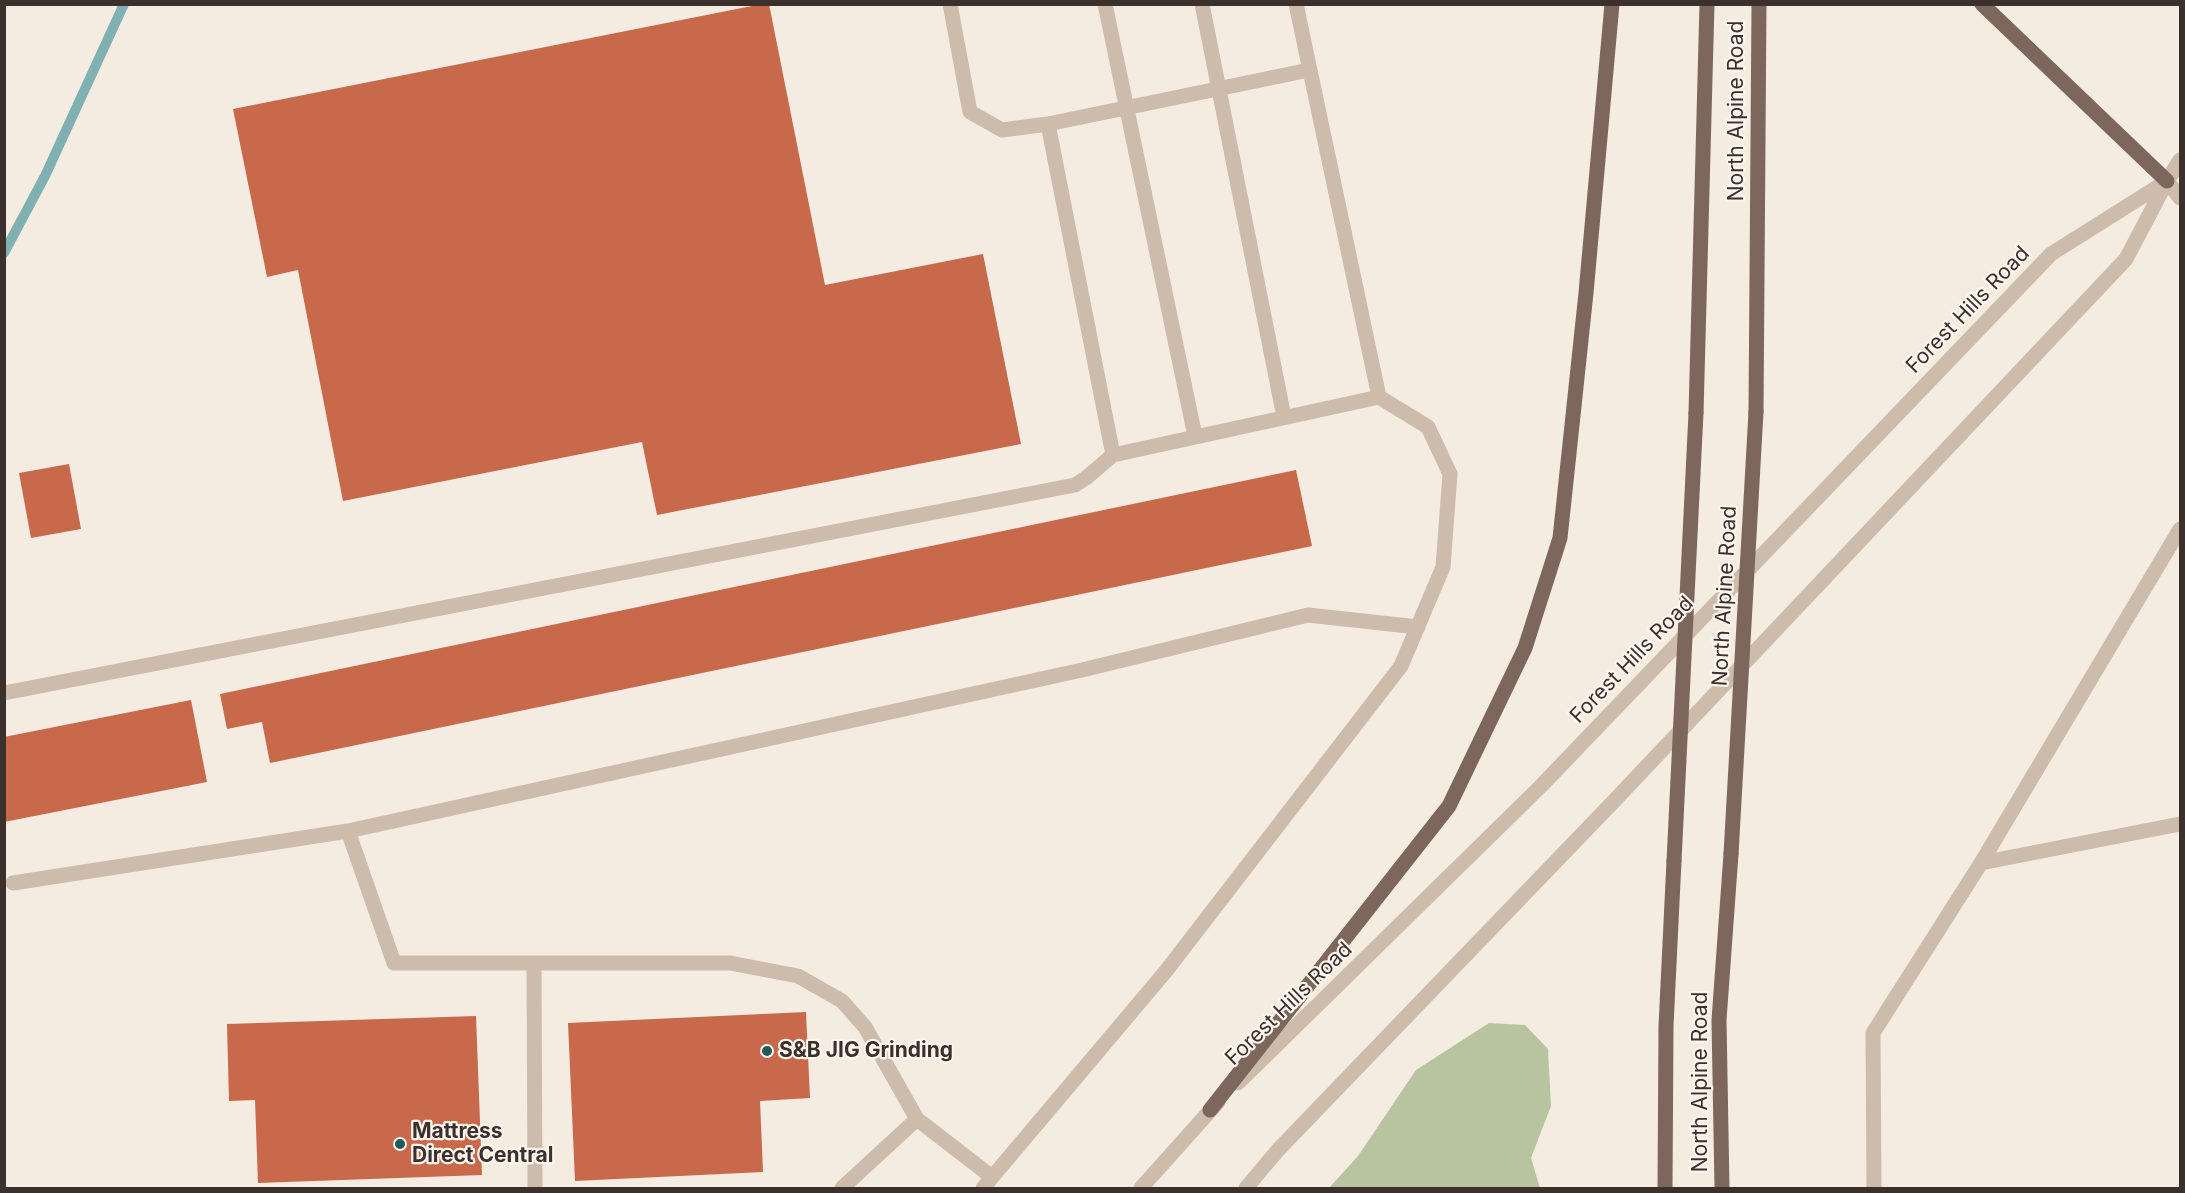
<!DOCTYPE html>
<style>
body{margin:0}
#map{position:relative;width:2185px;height:1193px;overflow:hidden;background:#f4ebe1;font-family:Inter,sans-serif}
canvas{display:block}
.frame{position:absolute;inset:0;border:6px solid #3b302b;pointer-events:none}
</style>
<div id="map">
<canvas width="2185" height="1193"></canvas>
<div class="frame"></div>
</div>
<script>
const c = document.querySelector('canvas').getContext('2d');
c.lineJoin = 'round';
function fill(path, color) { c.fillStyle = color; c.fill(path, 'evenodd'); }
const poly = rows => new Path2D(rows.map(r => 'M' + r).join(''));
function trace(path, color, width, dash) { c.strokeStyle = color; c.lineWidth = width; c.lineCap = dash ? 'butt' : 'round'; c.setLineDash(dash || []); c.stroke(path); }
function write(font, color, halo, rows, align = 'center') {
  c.font = font + ' Inter,sans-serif'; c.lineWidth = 4.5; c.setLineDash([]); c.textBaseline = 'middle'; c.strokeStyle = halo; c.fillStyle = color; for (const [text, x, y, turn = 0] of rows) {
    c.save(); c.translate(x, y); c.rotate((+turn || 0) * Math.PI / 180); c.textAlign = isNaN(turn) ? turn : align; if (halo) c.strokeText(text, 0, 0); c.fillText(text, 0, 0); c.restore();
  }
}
const green = poly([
 [1489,1023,1525,1025,1548,1049,1551,1106,1531,1158,1540,1188,1329,1188,1358,1156,1416,1070]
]);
const stream = poly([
 [4,253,45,176,124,4]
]);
const building = poly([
 [762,4,769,4,825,285,983,254,1021,444,657,515,642,442,343,501,298,270,267,277,233,109],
 [69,464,81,529,31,538,19,473],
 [1296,470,1312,546,270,763,262,722,227,729,220,694],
 [191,700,207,782,4,822,4,737],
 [806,1012,810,1098,760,1101,763,1172,575,1181,568,1023],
 [476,1016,482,1175,258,1183,255,1100,229,1101,227,1024]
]);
const minor = poly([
 [950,4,970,112,1002,130,1048,124,1309,70],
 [1105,4,1195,436],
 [1202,4,1284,417],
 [1296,4,1379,397],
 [2167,181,2180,198],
 [4,693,1075,485,1086,478,1113,455,1048,124],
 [348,831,1082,670,1308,615,1418,627],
 [1981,863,2180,824],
 [13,883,348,831,394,963,730,963,798,976,842,1001,865,1027,917,1119],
 [534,963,535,1188],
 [1238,1083,1541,786,2051,254,2167,181],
 [842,1188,917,1119,992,1177],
 [983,1188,1166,971,1401,666,1443,567,1450,474,1428,427,1379,397,1113,455],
 [1141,1188,1218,1102],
 [1246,1188,1278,1150,1614,801,2126,259,2167,181,2180,160],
 [1874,1188,1873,1033,1981,863,2180,529]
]);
const major = poly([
 [1982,4,2167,181],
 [1756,412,1759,4],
 [1696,413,1707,4],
 [1210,1110,1449,806,1525,648,1560,538,1586,293,1612,4],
 [1665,1188,1666,1026,1674,861],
 [1722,1188,1719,1020,1731,854]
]);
const majorBridge = poly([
 [1731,854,1756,412],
 [1674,861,1696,413]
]);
const markers = [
 [767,1051,6,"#1f5a5e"],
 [400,1144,6,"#1f5a5e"]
];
const streetNames = [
 ["North Alpine Road",1737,111,-90],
 ["Forest Hills Road",1968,310,-46],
 ["North Alpine Road",1725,596,-87],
 ["Forest Hills Road",1632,660,-46],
 ["Forest Hills Road",1289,1004,-44],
 ["North Alpine Road",1701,1082,-90]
];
const poiNames = [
 ["S&B JIG Grinding",779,1051],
 ["Mattress",412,1132],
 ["Direct Central",412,1156]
];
fill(green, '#b8c4a0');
trace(stream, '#7fb0b2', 10);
fill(building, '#c8694b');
trace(minor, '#cdbbac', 15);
trace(major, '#7d675c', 15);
trace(majorBridge, '#7d675c', 15);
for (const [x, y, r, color] of markers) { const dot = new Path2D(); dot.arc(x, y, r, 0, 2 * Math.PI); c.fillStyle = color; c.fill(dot); trace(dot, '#fbf5ee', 2); }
write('21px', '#3b302b', '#fbf5ee', streetNames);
write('bold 21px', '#3b302b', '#fbf5ee', poiNames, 'left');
</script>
